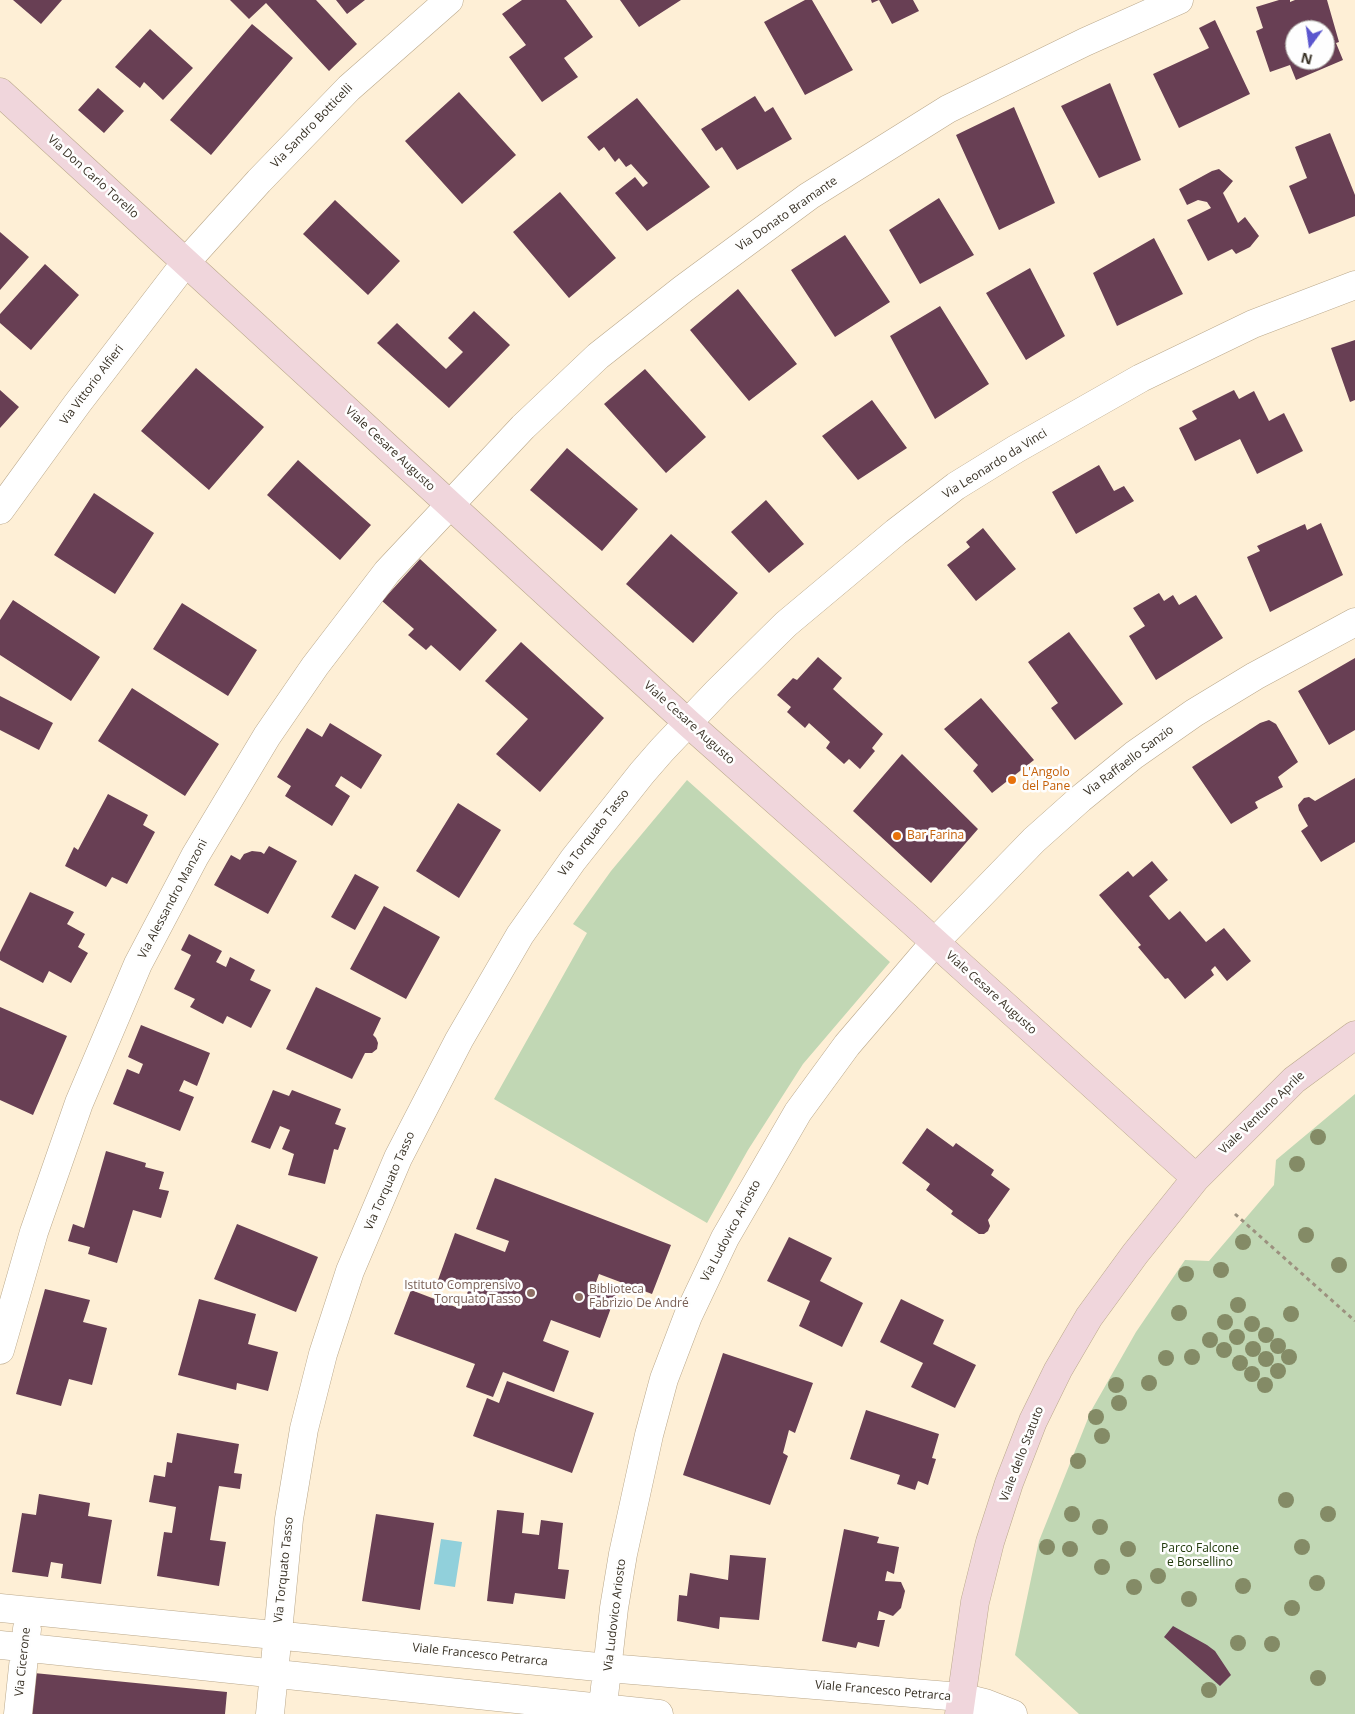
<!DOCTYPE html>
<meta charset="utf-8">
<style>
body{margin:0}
#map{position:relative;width:1355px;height:1714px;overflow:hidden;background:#feefd6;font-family:"Open Sans",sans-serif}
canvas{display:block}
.north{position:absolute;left:1285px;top:20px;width:50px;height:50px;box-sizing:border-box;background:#fefefe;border:1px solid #afaca7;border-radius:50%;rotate:194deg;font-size:14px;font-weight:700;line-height:20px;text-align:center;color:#383125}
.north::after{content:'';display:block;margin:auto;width:18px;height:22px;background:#5b56ce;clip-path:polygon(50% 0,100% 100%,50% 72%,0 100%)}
</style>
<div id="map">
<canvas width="1355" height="1714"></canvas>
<div class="north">N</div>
</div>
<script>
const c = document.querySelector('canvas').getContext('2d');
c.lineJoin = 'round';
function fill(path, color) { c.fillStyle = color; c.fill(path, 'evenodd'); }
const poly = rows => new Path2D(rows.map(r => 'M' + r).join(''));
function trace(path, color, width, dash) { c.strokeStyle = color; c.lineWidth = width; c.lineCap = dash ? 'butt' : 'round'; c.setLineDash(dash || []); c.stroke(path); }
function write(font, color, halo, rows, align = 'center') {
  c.font = font + ' "Open Sans",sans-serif'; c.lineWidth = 5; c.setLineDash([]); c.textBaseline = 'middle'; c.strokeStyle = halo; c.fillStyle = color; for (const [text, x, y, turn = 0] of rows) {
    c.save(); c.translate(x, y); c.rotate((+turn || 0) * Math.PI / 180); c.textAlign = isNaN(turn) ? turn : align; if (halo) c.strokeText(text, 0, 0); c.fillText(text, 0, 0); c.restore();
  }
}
const green = poly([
 [687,780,890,962,803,1064,748,1150,707,1223,494,1099,587,933,573,924,611,871],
 [1355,1094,1355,1714,1079,1714,1015,1655,1039,1541,1091,1411,1136,1332,1185,1260,1209,1261,1274,1185,1276,1160]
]);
const water = poly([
 [441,1539,462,1542,455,1587,434,1584]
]);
const building = poly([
 [13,0,62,0,41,24],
 [230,0,316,0,357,44,329,71,266,3,249,19],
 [336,0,365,0,347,14],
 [522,0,566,0,593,37,564,58,578,77,542,102,509,57,526,45,502,14],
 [620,0,681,0,639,27],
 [805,0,812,0,853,70,805,95,764,22],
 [871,0,913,0,919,11,892,24,879,0,872,3],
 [1279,0,1290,0,1290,2,1295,0,1327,0,1339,42,1336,43,1343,60,1296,80,1290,65,1270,72,1256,31,1263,28,1256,7],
 [1295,30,1325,30,1325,60,1295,60],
 [1215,20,1250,94,1179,128,1153,74,1209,48,1199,28],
 [252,24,293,58,211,155,170,120],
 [150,29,193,68,163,100,144,82,140,88,115,67],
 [1110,83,1141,160,1099,178,1061,106],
 [98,88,124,111,104,133,78,110],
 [459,92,516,155,462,204,405,141],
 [755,96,765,112,773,107,792,139,737,170,722,147,716,151,701,129],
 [637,98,710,187,647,231,615,193,635,177,643,187,648,183,631,164,626,167,619,158,615,162,604,147,599,151,587,137],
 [1014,107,1055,203,999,230,956,135],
 [1330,133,1355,195,1355,216,1309,234,1289,186,1307,178,1295,147],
 [1219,169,1233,181,1223,193,1238,223,1245,217,1259,236,1250,247,1236,254,1232,249,1208,261,1187,220,1211,208,1207,202,1198,200,1187,205,1179,189,1212,171],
 [560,192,616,258,569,298,513,232],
 [939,198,974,255,920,284,889,230],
 [335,200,400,261,368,295,303,234],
 [0,232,29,257,0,290],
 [845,235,890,302,835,337,791,270],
 [1154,238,1183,294,1117,326,1093,273],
 [45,264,79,295,31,350,0,323,0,314],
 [1030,268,1065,336,1026,360,986,293],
 [738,289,797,364,749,401,690,330],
 [940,306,989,384,935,419,890,336],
 [474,311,510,345,449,408,377,343,397,323,446,369,463,352,448,338],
 [1355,340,1355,400,1350,402,1331,348],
 [196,368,264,427,209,490,141,431],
 [645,369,706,437,666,473,604,404],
 [0,390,19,407,0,428],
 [1234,390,1239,399,1254,391,1269,421,1284,413,1303,451,1257,474,1240,439,1195,461,1179,428,1197,419,1192,411],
 [872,400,907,448,858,480,822,436],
 [567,448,638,509,602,551,530,490],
 [298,460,371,525,340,560,267,495],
 [1099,465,1114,491,1124,486,1134,501,1076,534,1052,492],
 [94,493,154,533,115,594,54,555],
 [766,500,804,544,769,573,731,532],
 [1321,523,1343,575,1270,612,1247,557,1260,551,1257,546,1305,524,1307,530],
 [983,528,1016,569,976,601,947,565,970,547,966,542],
 [671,534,738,593,693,643,626,584],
 [420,559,497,630,460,671,431,645,426,650,408,635,414,629,382,601],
 [1159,593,1164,601,1173,595,1179,605,1196,595,1223,638,1156,680,1129,636,1145,626,1133,608],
 [13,600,100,657,71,701,0,655,0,620],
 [182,603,257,650,228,696,153,649],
 [1069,632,1123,704,1075,740,1051,708,1058,703,1028,662],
 [521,642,604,718,540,792,496,754,528,719,485,681],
 [818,657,842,678,833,689,883,734,872,748,875,751,860,769,849,759,844,764,826,748,830,742,809,723,805,728,787,712,791,707,777,695,793,678,797,680],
 [1355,658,1355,730,1329,745,1298,691],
 [132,688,219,744,185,796,98,741],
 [0,696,53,723,39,750,0,730],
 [981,698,1034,760,992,793,973,771,978,765,944,729],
 [1269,720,1276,724,1298,762,1278,777,1283,787,1255,802,1258,808,1231,824,1192,767,1260,723],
 [330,723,382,755,361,789,341,776,335,786,350,796,332,826,285,796,291,786,277,777,307,728,322,737],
 [902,754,978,829,931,883,853,811],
 [1355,778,1355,842,1321,862,1301,831,1308,826,1299,810,1298,805,1304,798,1309,797,1315,801],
 [108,794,148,815,143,825,155,832,127,884,112,877,106,887,65,866,74,847,78,850],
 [458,803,501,830,459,898,416,871],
 [269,846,297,861,268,914,214,885,231,855,240,860,244,854,252,851,261,852,264,854],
 [1152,861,1168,880,1149,896,1169,920,1180,911,1206,942,1224,928,1251,961,1227,981,1215,966,1211,970,1214,975,1185,999,1168,978,1165,979,1138,947,1141,945,1099,895,1128,871,1133,877],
 [355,874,379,887,355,930,331,917],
 [30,892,74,912,67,924,85,934,78,947,88,953,71,983,49,971,43,983,0,960,0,952],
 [384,906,440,937,406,999,350,969],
 [189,934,222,951,216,962,226,967,230,957,255,970,250,980,271,990,251,1028,227,1016,223,1024,190,1007,195,999,174,989,191,955,181,950],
 [316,987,381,1018,373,1035,376,1038,378,1043,377,1049,372,1053,365,1053,352,1079,286,1049],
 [0,1007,67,1036,33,1115,0,1100],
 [141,1025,210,1053,197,1086,184,1080,179,1091,194,1097,180,1131,113,1104,127,1069,139,1074,143,1064,128,1057],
 [273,1090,289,1096,292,1090,341,1109,335,1124,346,1128,338,1150,334,1149,325,1184,288,1175,294,1154,282,1149,290,1130,280,1126,270,1149,251,1142],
 [927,1128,953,1147,956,1143,994,1170,991,1175,1010,1189,988,1220,990,1226,988,1231,984,1234,979,1234,951,1214,953,1211,926,1190,930,1184,902,1163],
 [106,1151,146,1163,145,1167,164,1172,159,1189,169,1191,161,1218,133,1210,117,1263,88,1254,90,1247,68,1241,73,1224,84,1228],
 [495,1178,671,1245,652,1294,599,1274,595,1285,616,1294,600,1338,551,1320,543,1341,569,1351,554,1392,503,1372,493,1397,466,1387,475,1364,394,1334,411,1290,461,1309,468,1291,438,1280,455,1233,505,1252,509,1241,476,1229],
 [237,1224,318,1257,296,1312,214,1279],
 [789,1237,832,1258,820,1281,863,1303,842,1347,799,1326,810,1301,767,1281],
 [45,1289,90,1300,83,1322,107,1328,92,1385,69,1379,61,1406,16,1394],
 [199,1299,256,1314,248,1344,278,1352,268,1391,237,1383,236,1390,178,1375],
 [901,1299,944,1320,933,1344,976,1365,955,1408,911,1387,923,1363,880,1342],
 [723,1353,813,1383,795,1433,789,1430,783,1453,788,1456,770,1505,683,1475],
 [507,1381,594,1413,572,1473,473,1436,487,1398,499,1403],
 [866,1410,939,1434,932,1458,936,1459,928,1485,918,1481,915,1490,897,1484,900,1475,850,1459],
 [177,1433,239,1444,234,1473,242,1474,240,1489,219,1486,210,1540,226,1542,219,1586,157,1576,164,1532,172,1533,176,1507,149,1502,154,1475,165,1477,167,1462,172,1463],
 [39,1494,90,1503,88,1516,112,1520,101,1584,61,1578,63,1564,51,1562,48,1577,12,1572,22,1513,36,1515],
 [497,1510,524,1513,522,1533,539,1535,541,1520,563,1523,558,1569,569,1570,565,1599,515,1593,513,1604,487,1601],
 [376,1514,434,1523,420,1610,362,1601],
 [844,1529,879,1537,877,1543,899,1547,894,1574,887,1571,885,1581,901,1582,905,1591,901,1608,893,1616,879,1611,877,1620,885,1620,879,1647,858,1642,856,1648,822,1641],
 [730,1555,766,1558,759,1620,720,1617,719,1629,677,1621,679,1595,687,1596,690,1573,728,1580],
 [1173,1626,1207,1645,1215,1651,1231,1675,1220,1686,1164,1637],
 [34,1673,227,1692,225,1714,30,1714]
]);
const path = poly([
 [1235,1214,1355,1321]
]);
const minor = poly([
 [0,510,77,404,186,262,259,181,349,88,449,0],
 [0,1350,34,1232,79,1103,138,964,195,856,267,736,315,666,387,572,523,427,598,356,683,289,809,196,948,109,1085,42,1179,0],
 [0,1608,608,1668,961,1697,985,1703,1013,1714],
 [0,1645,659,1714],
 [18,1714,27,1629],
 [270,1714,289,1519,304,1429,323,1354,350,1271,398,1158,459,1040,520,935,573,860,642,773,662,750,718,691,786,624,896,532,956,486,1016,449,1141,378,1253,324,1355,285],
 [602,1714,614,1608,623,1554,649,1435,664,1379,688,1316,725,1238,798,1112,847,1045,935,942,1034,840,1080,799,1134,755,1194,713,1255,676,1355,622]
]);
const secondary = poly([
 [0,92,688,723,907,917,1196,1178],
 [959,1714,975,1602,990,1542,1009,1483,1033,1421,1058,1370,1089,1317,1135,1254,1196,1178,1294,1080,1355,1035]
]);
const trees = [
 [1318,1137],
 [1297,1164],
 [1306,1235],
 [1243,1242],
 [1339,1265],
 [1221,1270],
 [1186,1274],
 [1238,1305],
 [1179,1313],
 [1291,1314],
 [1225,1322],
 [1252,1324],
 [1266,1335],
 [1237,1337],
 [1210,1340],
 [1278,1346],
 [1253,1349],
 [1224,1350],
 [1192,1357],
 [1289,1357],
 [1166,1358],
 [1266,1359],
 [1240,1363],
 [1278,1371],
 [1252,1374],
 [1149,1383],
 [1116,1385],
 [1265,1385],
 [1119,1403],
 [1096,1417],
 [1102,1436],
 [1078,1461],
 [1286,1500],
 [1072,1514],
 [1328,1514],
 [1100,1527],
 [1047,1547],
 [1302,1547],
 [1070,1549],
 [1128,1549],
 [1102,1567],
 [1158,1576],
 [1317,1583],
 [1243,1586],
 [1134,1587],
 [1189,1599],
 [1292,1608],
 [1238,1643],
 [1272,1644],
 [1318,1678],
 [1209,1690]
];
const markers = [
 [1012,780,5,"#e8710a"],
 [897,836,5,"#e8710a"],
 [531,1293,5,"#8d6e63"],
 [579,1297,5,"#8d6e63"]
];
const streetNames = [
 ["Via Sandro Botticelli",312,126,-46],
 ["Via Don Carlo Torello",93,177,42],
 ["Via Donato Bramante",787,214,-35],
 ["Via Vittorio Alfieri",92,385,-53],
 ["Viale Cesare Augusto",390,449,43],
 ["Via Leonardo da Vinci",995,464,-32],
 ["Viale Cesare Augusto",689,723,42],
 ["Via Raffaello Sanzio",1129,761,-37],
 ["Via Torquato Tasso",594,833,-52],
 ["Via Alessandro Manzoni",173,899,-62],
 ["Viale Cesare Augusto",991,993,42],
 ["Viale Ventuno Aprile",1262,1113,-44],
 ["Via Torquato Tasso",390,1181,-66],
 ["Via Ludovico Ariosto",731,1231,-62],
 ["Viale dello Statuto",1022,1454,-69],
 ["Via Torquato Tasso",284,1570,-84],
 ["Via Ludovico Ariosto",615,1615,-83],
 ["Viale Francesco Petrarca",480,1655,6],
 ["Via Cicerone",23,1662,-84],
 ["Viale Francesco Petrarca",883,1691,5]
];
const foodNames = [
 ["L'Angolo",1022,773],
 ["del Pane",1022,787],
 ["Bar Farina",907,836]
];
const educationNames = [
 ["Istituto Comprensivo",521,1286],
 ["Torquato Tasso",521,1300],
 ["Biblioteca",589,1290,"left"],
 ["Fabrizio De André",589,1304,"left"]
];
const parkNames = [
 ["Parco Falcone",1200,1549],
 ["e Borsellino",1200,1563]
];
fill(green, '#c1d7b4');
fill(water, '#91d0db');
fill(building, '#683f54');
trace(minor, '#baa88b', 29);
trace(secondary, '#baa88b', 29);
trace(path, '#9c917f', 3, [4, 4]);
trace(minor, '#fff', 28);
trace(secondary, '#f0d6dc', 28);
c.fillStyle = '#848b66';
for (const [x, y] of trees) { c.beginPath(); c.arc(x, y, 8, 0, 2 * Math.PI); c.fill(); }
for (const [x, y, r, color] of markers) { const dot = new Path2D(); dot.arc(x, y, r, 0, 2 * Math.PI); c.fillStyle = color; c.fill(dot); trace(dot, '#fefefe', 2); }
write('12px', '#383125', '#fefefe', streetNames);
write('12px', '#c56008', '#fefefe', foodNames, 'left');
write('12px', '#785e54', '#fefefe', educationNames, 'right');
write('12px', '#20390b', '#fefefe', parkNames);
</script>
